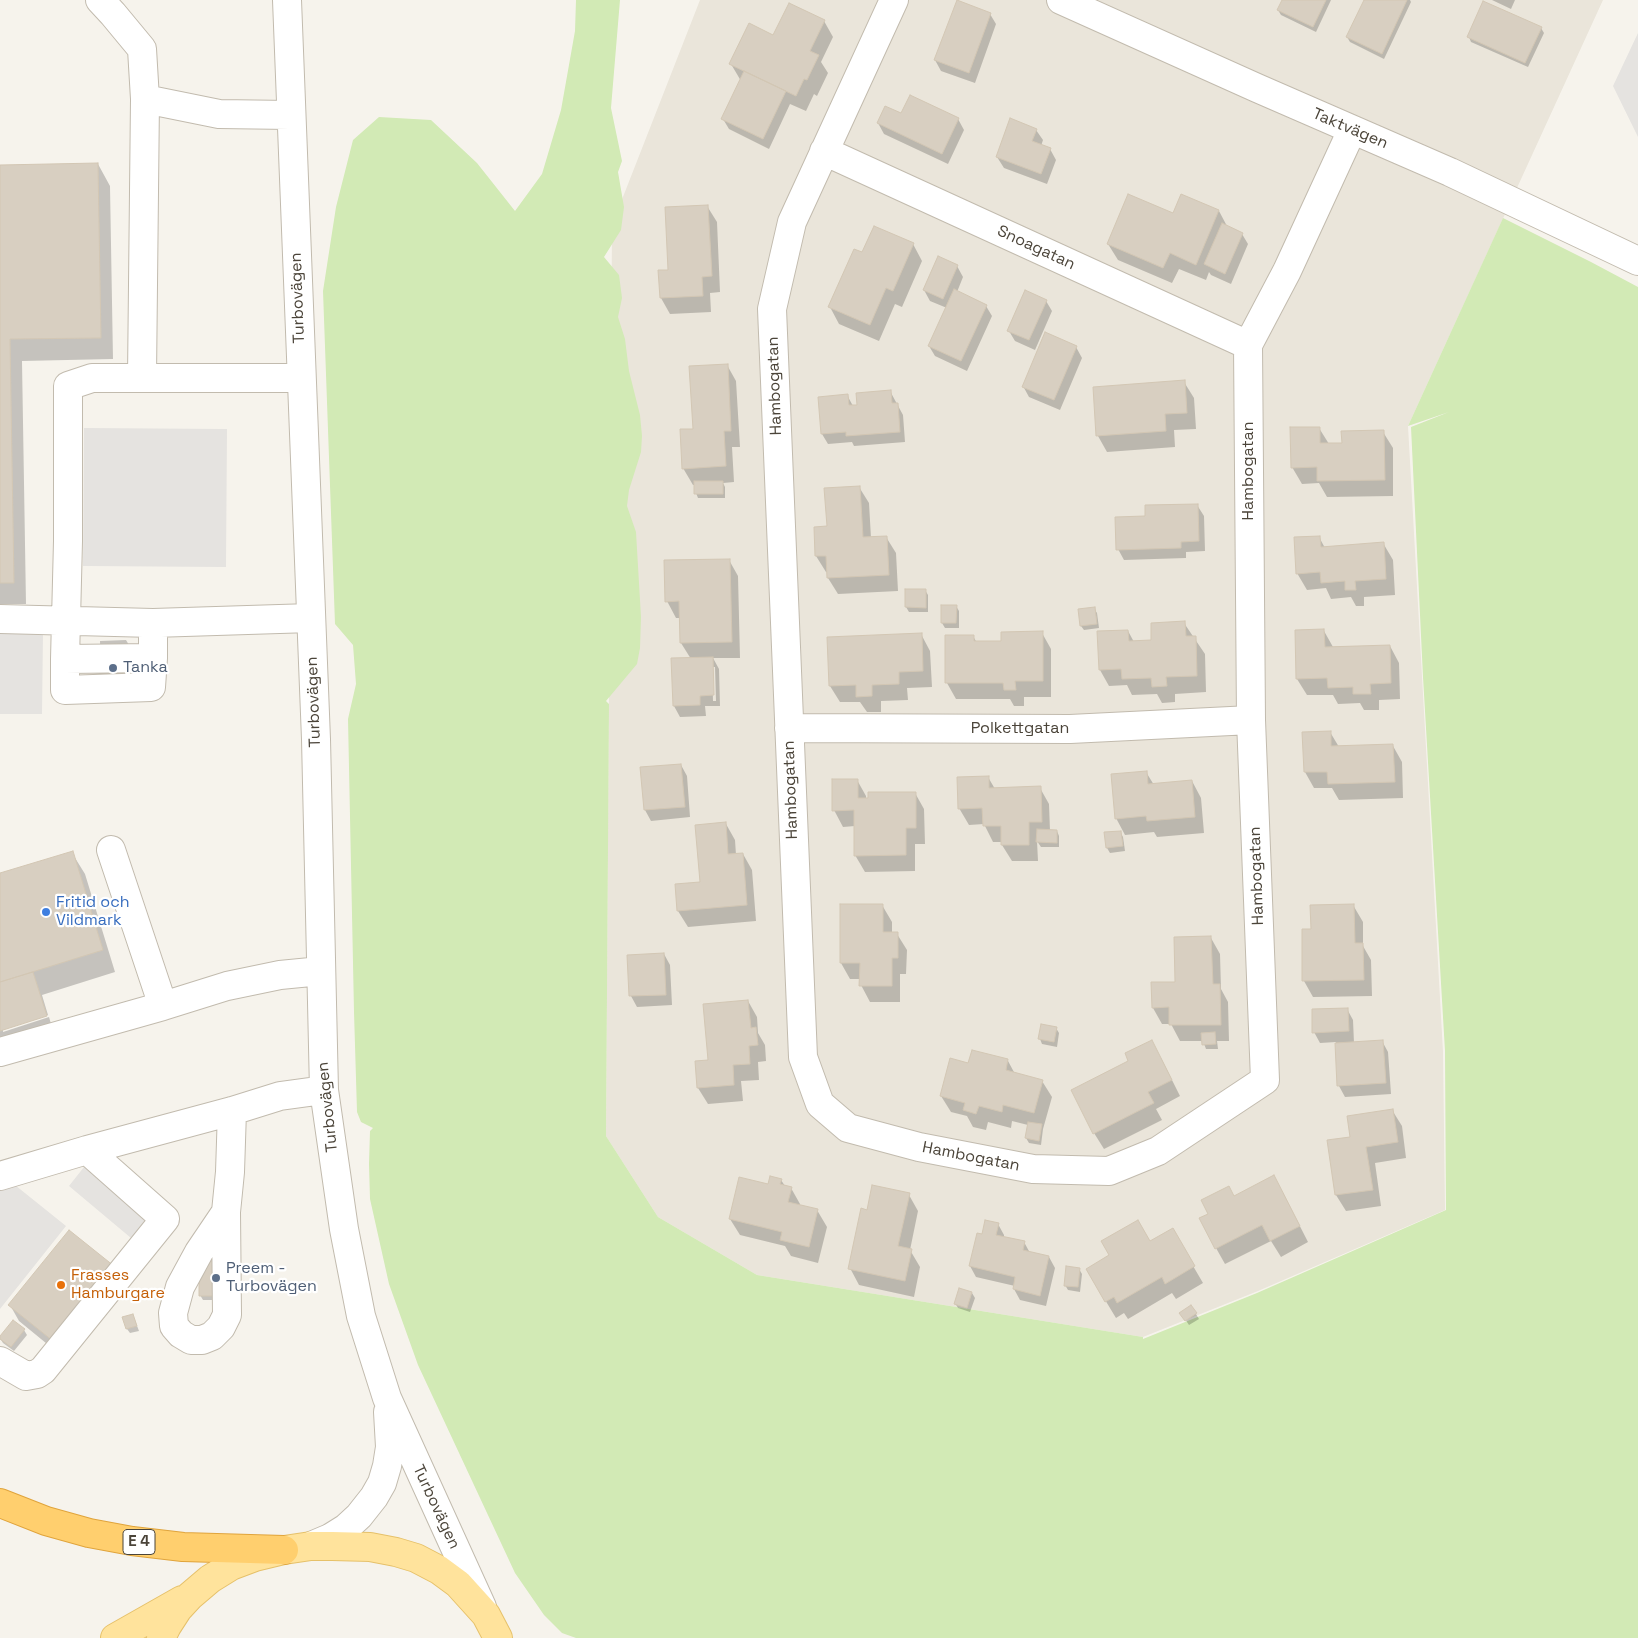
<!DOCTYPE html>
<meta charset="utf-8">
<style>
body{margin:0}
canvas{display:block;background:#f6f3ec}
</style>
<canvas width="1638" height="1638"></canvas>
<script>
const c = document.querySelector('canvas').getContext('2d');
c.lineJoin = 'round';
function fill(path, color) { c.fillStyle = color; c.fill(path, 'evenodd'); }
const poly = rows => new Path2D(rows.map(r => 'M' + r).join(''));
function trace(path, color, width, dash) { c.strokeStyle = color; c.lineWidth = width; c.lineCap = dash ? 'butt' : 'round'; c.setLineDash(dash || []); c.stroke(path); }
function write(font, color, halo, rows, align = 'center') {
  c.font = font + ' "Space Grotesk",sans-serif'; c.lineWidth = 4.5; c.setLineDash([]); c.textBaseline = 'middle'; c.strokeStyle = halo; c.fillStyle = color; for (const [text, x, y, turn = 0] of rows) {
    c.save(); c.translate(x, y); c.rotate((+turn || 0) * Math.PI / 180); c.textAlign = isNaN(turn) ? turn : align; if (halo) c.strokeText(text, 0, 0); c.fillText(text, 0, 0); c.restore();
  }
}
const residential = poly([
 [700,0,1603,0,1408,426,1443,1052,1445,1210,1258,1291,1143,1337,757,1275,658,1217,606,1136,612,225]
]);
const green = poly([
 [576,0,620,0,611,108,622,161,618,172,624,207,621,230,604,257,619,275,622,298,618,317,625,339,629,371,640,415,642,436,641,452,629,490,627,506,636,532,641,617,640,648,637,664,606,701,609,704,606,1136,658,1217,757,1275,1143,1337,1143,1339,1257,1293,1446,1210,1445,1051,1423,677,1411,427,1449,412,1408,426,1503,218,1591,262,1638,287,1638,1638,576,1638,562,1633,544,1615,515,1573,418,1365,389,1284,370,1199,369,1164,370,1131,373,1128,361,1122,357,1112,354,1012,348,719,356,684,353,645,335,624,323,291,336,207,353,140,379,117,431,120,477,163,515,211,542,174,561,110,575,31]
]);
const parking = poly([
 [1638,33,1638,137,1613,86],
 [84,428,227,429,226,567,83,566],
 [0,632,43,632,42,714,0,714],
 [84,1167,146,1220,131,1238,69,1186],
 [0,1173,66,1226,0,1309]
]);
const shadow = poly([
 [1283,0,1331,0,1316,32,1281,15,1278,10],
 [1365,0,1410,0,1411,2,1384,59,1350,42,1347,37],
 [1492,0,1515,0,1511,9],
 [990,14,996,24,975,83,941,71,935,60],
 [824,21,833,37,821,62,828,73,817,96,814,94,806,111,790,104,769,149,729,129,723,119,741,81,731,64,774,37],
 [1541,28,1544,33,1528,67,1471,42,1469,37],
 [902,115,958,119,964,130,948,164,884,134,878,123],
 [1036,130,1043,140,1041,146,1050,149,1056,160,1047,184,1004,168,997,157],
 [98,164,110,186,113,359,22,361,26,604,0,604,0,166],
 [1181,195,1219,211,1228,228,1242,234,1248,244,1231,284,1211,275,1209,272,1206,280,1179,269,1172,283,1118,260,1108,244,1174,214],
 [707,206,717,222,720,292,710,293,711,312,670,314,661,298,669,271],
 [913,244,922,261,902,307,895,304,879,341,839,324,830,307,863,254],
 [957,266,963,277,957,292,986,306,992,316,967,371,935,356,929,346,947,308,930,301,924,290],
 [1046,301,1052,311,1035,350,1015,341,1009,331],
 [1076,347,1082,358,1060,410,1029,397,1023,386],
 [727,365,736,381,740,447,732,447,734,482,723,483,725,487,725,498,698,498,696,493,696,485,693,485,683,468,694,430],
 [1184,382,1194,398,1196,429,1174,430,1175,447,1107,452,1098,436],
 [890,391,903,415,905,442,854,446,852,442,828,444,822,434,847,395,853,406,858,406],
 [1319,428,1329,444,1343,444,1383,432,1393,448,1393,496,1327,497,1319,483,1302,484,1292,467],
 [859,487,869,503,871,538,886,537,896,553,898,591,838,594,828,578,828,572,826,572,816,556,815,528,828,527],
 [1197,505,1204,516,1205,551,1186,552,1186,558,1124,560,1118,549,1147,517],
 [1319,537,1325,548,1383,543,1393,560,1395,595,1364,597,1364,606,1356,606,1351,597,1331,599,1326,588,1307,590,1297,573],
 [729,560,738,576,740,658,713,658,719,669,720,706,705,706,706,716,680,717,674,706,691,659,681,643,681,618,676,618,667,601],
 [712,667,715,667,716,701,713,701],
 [925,590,928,595,928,612,909,612,906,607],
 [956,606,959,611,959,628,945,628,942,623],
 [1094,609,1097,613,1099,628,1084,630,1081,626],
 [1184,623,1205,654,1206,692,1175,694,1175,702,1162,703,1157,694,1132,695,1127,685,1109,686,1100,670,1128,631,1134,642,1152,641],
 [1324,631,1333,647,1390,646,1399,663,1400,699,1379,700,1379,710,1364,710,1360,703,1338,704,1333,695,1307,695,1297,679],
 [1042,633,1051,649,1051,697,1024,697,1024,706,1014,706,1010,699,956,699,947,683,947,636,973,636,977,643,1003,643],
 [921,634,930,651,932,687,907,688,908,700,881,701,881,712,867,712,860,702,840,702,830,686],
 [126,640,129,645,130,701,101,697,100,641],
 [1330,732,1339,747,1393,746,1402,762,1403,798,1339,800,1332,788,1314,788,1305,772],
 [681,765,687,776,690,817,651,821,645,810],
 [1146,772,1154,785,1192,781,1201,798,1204,833,1157,837,1154,832,1125,835,1116,818],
 [988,777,995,789,1040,788,1049,804,1050,831,1057,831,1059,836,1059,847,1041,847,1037,841,1038,861,1012,861,1002,845,1002,842,993,842,984,824,969,825,959,808],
 [857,780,866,796,866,799,915,793,924,809,925,844,915,844,915,871,865,872,855,855,855,826,843,827,834,810],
 [726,824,735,840,736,855,743,854,752,870,756,921,688,927,678,911,701,883],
 [1120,832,1123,837,1125,851,1110,853,1107,848],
 [72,853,85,874,115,972,42,995,48,1015,3,1029,3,1032,49,1017,52,1027,0,1057,0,875],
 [882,905,892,922,892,933,897,934,907,950,906,974,900,974,900,1002,870,1002,861,985,861,979,850,979,841,963],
 [1353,905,1363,922,1363,946,1371,960,1372,996,1313,997,1304,981,1303,930,1312,930],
 [1211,938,1220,954,1221,989,1228,1002,1229,1041,1217,1041,1218,1049,1206,1049,1203,1041,1180,1041,1171,1024,1162,1024,1153,1008,1177,983],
 [664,954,670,965,672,1005,637,1007,631,996,629,956],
 [748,1001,757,1017,758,1033,765,1045,766,1061,758,1062,759,1080,741,1081,743,1101,708,1104,698,1088,709,1061],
 [1347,1009,1353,1020,1354,1043,1382,1041,1388,1052,1391,1094,1345,1097,1339,1086,1336,1042,1320,1043,1314,1032],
 [1056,1028,1059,1033,1057,1047,1042,1044,1040,1039],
 [1161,1058,1180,1096,1156,1109,1162,1120,1104,1149,1094,1133,1130,1061],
 [1008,1061,1015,1074,1042,1081,1052,1097,1043,1129,1041,1145,1029,1143,1026,1138,1028,1125,1012,1121,1011,1128,988,1122,986,1130,973,1127,967,1116,951,1112,941,1096,969,1064],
 [1392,1110,1402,1126,1406,1158,1375,1163,1381,1206,1346,1211,1336,1195,1328,1141,1352,1138],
 [781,1180,785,1186,791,1188,800,1204,800,1206,817,1210,827,1227,818,1263,791,1256,785,1246,740,1235,730,1219,769,1185],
 [1283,1193,1308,1242,1281,1257,1271,1241,1225,1264,1216,1248,1209,1214,1234,1198],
 [909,1195,918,1211,910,1250,920,1267,914,1297,859,1285,850,1268,868,1211],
 [998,1224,1004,1235,1004,1238,1024,1242,1030,1253,1049,1257,1055,1268,1046,1306,1020,1300,1014,1289,1015,1286,976,1277,970,1266,982,1235],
 [1172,1230,1203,1283,1176,1299,1172,1293,1128,1319,1124,1313,1116,1318,1087,1270,1150,1243],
 [69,1231,63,1357,19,1321,10,1305],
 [201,1262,235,1300,203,1300,200,1295],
 [1079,1269,1082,1274,1080,1292,1068,1290,1065,1285],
 [960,1289,972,1293,975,1298,970,1312,958,1308,955,1303],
 [1191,1306,1199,1319,1189,1325,1181,1313],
 [133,1315,139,1331,130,1333,127,1329],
 [24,1330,27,1335,14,1351,3,1343,0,1338]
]);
const building = poly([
 [957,0,991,13,969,73,934,60,957,0],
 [1282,0,1326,0,1313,27,1277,10,1282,0],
 [1364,0,1407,0,1382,54,1346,37,1364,0],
 [1483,1,1542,27,1525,63,1467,37,1483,1],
 [789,3,825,20,810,51,819,55,807,80,804,79,796,96,729,64,749,23,773,35,789,3],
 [744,71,786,91,763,139,721,119,744,71],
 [910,95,959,118,942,154,877,123,885,106,901,113,910,95],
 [1010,118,1037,129,1032,141,1051,148,1041,174,996,157,1010,118],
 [98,163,101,338,10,339,14,583,0,583,0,165,98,163],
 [1128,194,1173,213,1181,194,1219,210,1196,265,1170,253,1163,268,1107,244,1128,194],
 [708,205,712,276,702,277,703,296,660,298,658,270,668,270,665,207,708,205],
 [1222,223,1243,233,1225,274,1204,264,1222,223],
 [874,226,914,243,893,291,886,288,870,325,828,307,854,249,862,252,874,226],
 [938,256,958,265,943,299,923,290,938,256],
 [954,289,987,305,961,361,928,346,954,289],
 [1025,290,1047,300,1029,340,1007,331,1025,290],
 [1045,332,1077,346,1054,400,1022,387,1045,332],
 [728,364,731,431,724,431,726,466,682,469,680,429,693,429,689,366,728,364],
 [1185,380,1187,413,1165,414,1166,431,1096,436,1093,387,1185,380],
 [891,390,892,403,898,403,900,432,846,436,846,432,821,434,818,397,848,394,849,405,857,405,856,393,891,390],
 [1290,427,1320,427,1320,443,1342,443,1341,431,1384,430,1385,480,1317,481,1317,467,1291,468,1290,427],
 [694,481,723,481,723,494,694,494,694,481],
 [860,486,863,537,887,536,889,575,827,578,826,556,815,556,814,527,827,526,824,488,860,486],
 [1198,504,1199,541,1181,542,1181,548,1116,550,1115,517,1145,516,1145,505,1198,504],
 [1320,536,1321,547,1384,542,1386,579,1355,581,1356,590,1345,590,1345,581,1321,583,1320,572,1296,574,1294,537,1320,536],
 [730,559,732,642,680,643,679,601,665,602,664,560,730,559],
 [905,589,926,589,926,608,905,607,905,589],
 [941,605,957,605,956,623,941,623,941,605],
 [1095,607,1097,624,1080,626,1078,609,1095,607],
 [1185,621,1186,636,1196,636,1197,676,1166,677,1167,686,1152,687,1151,678,1122,679,1121,669,1099,670,1097,631,1128,630,1129,641,1151,640,1151,623,1185,621],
 [1324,629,1325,647,1390,645,1391,683,1370,684,1371,694,1353,694,1353,687,1328,688,1327,678,1296,679,1295,630,1324,629],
 [1043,631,1043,681,1015,681,1016,690,1004,690,1003,683,945,683,945,635,974,635,974,641,1001,641,1001,632,1043,631],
 [922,633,923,671,899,672,899,684,872,685,872,696,856,697,856,685,829,686,827,637,922,633],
 [713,657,714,695,700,696,700,705,673,706,671,658,713,657],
 [1331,731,1331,746,1393,744,1395,782,1328,784,1327,772,1304,772,1302,732,1331,731],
 [681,764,685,807,644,810,640,767,681,764],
 [1147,771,1148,784,1192,780,1195,817,1147,821,1146,816,1115,819,1111,774,1147,771],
 [989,776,989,788,1041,786,1042,822,1029,822,1029,845,1001,845,1001,826,983,826,982,808,958,809,957,777,989,776],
 [832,779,858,779,858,798,868,798,868,792,916,792,916,828,906,828,906,855,854,856,854,810,832,811,832,779],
 [726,822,728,854,743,853,747,905,677,911,675,884,700,882,695,825,726,822],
 [1037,829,1057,830,1057,843,1036,842,1037,829],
 [1121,831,1123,846,1106,848,1104,832,1121,831],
 [73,851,103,950,0,982,0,873,73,851],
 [840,904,883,904,883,932,898,932,898,958,892,958,892,986,859,986,860,963,840,963,840,904],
 [1354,904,1355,943,1363,943,1364,980,1302,981,1302,929,1311,929,1310,905,1354,904],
 [1211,936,1213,984,1220,984,1221,1025,1169,1025,1169,1007,1152,1008,1151,982,1175,982,1174,937,1211,936],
 [664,953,666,995,629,996,627,955,664,953],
 [33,972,47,1016,0,1031,0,982,33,972],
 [748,1000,751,1028,756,1027,758,1045,749,1046,750,1064,733,1065,734,1085,697,1088,695,1061,708,1060,703,1004,748,1000],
 [1348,1008,1349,1031,1312,1033,1312,1009,1348,1008],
 [1041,1024,1057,1027,1054,1042,1038,1039,1041,1024],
 [1215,1032,1216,1044,1202,1045,1201,1033,1215,1032],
 [1152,1040,1172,1080,1148,1092,1154,1103,1093,1134,1071,1090,1128,1061,1125,1053,1152,1040],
 [1383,1040,1386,1083,1337,1086,1335,1043,1383,1040],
 [972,1050,1008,1059,1006,1070,1043,1080,1034,1113,1003,1105,1002,1112,979,1106,976,1114,963,1110,965,1103,940,1096,950,1058,968,1063,972,1050],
 [1393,1109,1398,1142,1366,1147,1373,1190,1335,1195,1327,1140,1350,1137,1347,1116,1393,1109],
 [1028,1122,1042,1124,1039,1141,1025,1138,1028,1122],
 [1274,1175,1300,1226,1270,1241,1262,1225,1215,1249,1199,1218,1208,1214,1201,1200,1229,1186,1234,1196,1274,1175],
 [770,1176,782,1179,780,1184,792,1187,788,1202,818,1209,809,1247,780,1240,782,1232,729,1219,739,1177,768,1184,770,1176],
 [872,1185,910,1193,898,1246,912,1249,905,1281,848,1269,861,1208,867,1210,872,1185],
 [985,1220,999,1223,996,1235,1025,1241,1023,1250,1049,1256,1040,1296,1013,1289,1015,1277,969,1266,977,1233,982,1234,985,1220],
 [1138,1220,1150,1241,1173,1228,1195,1266,1165,1284,1162,1277,1117,1303,1114,1297,1105,1302,1086,1269,1109,1255,1101,1241,1138,1220],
 [69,1230,114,1266,53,1341,8,1305,69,1230],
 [199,1261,233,1261,233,1296,199,1296,199,1261],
 [1066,1266,1080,1268,1078,1287,1064,1286,1066,1266],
 [959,1288,972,1292,967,1308,954,1304,959,1288],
 [1191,1305,1197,1313,1185,1321,1179,1313,1191,1305],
 [133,1314,137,1326,126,1329,122,1317,133,1314],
 [13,1320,25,1329,11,1347,0,1339,0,1336,13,1320]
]);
const minor = poly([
 [100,0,113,14,142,49,145,99,219,114,290,115],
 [287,0,316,739,324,1090,344,1229,361,1316,387,1398,482,1607],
 [894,0,792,222,772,309,803,1057,820,1104,848,1128,919,1147,1033,1169,1109,1171,1158,1151,1265,1080,1251,720,1248,345,1287,271,1352,130],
 [1061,0,1257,88,1450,172,1638,261],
 [824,151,1248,345],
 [142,377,145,99],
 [0,619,153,623,311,618],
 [153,623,153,658,65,659,68,541,68,386,92,378,301,378],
 [65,659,65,690,151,687,153,658],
 [789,728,1070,729,1251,720],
 [111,850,163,1006],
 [0,1052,163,1006,227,986,280,975,321,971],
 [0,1176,87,1150,232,1111,280,1096,324,1090],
 [226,1212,227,1315,221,1327,212,1336,202,1340,191,1340,181,1334,174,1326,173,1313,180,1287,199,1252,226,1212,230,1172,232,1111],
 [0,1361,26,1376,37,1374,43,1370,165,1219,87,1150],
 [311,1546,330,1538,346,1528,359,1516,374,1497,382,1483,387,1466,390,1447,388,1412]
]);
const major = poly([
 [115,1638,182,1600],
 [161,1638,167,1626,178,1609,190,1596,210,1579,231,1566,255,1557,284,1550,311,1546,332,1546,370,1547,396,1552,416,1558,439,1570,458,1584,486,1615,498,1638]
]);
const highway = poly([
 [0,1503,46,1521,89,1533,132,1541,183,1547,284,1550]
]);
const markers = [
 [113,668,5,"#5c6f8a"],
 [46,912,5,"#3f7fe0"],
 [216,1278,5,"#5c6f8a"],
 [61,1285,5,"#e8710a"]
];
const shields = [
 [139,1542,32]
];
const shieldNames = [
 ["E 4",139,1542]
];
const streetNames = [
 ["Taktvägen",1350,129,23],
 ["Snoagatan",1036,248,25],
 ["Turbovägen",298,298,-92],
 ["Hambogatan",775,386,-92],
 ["Hambogatan",1249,471,-90],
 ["Turbovägen",314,702,-92],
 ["Polkettgatan",1020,729],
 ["Hambogatan",791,790,-92],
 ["Hambogatan",1257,876,-92],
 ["Turbovägen",328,1107,-96],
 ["Hambogatan",971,1157,11],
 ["Turbovägen",436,1507,65]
];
const serviceNames = [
 ["Tanka",123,668],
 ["Preem -",226,1269],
 ["Turbovägen",226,1287]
];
const shopNames = [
 ["Fritid och",56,903],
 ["Vildmark",56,921]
];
const foodNames = [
 ["Frasses",71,1276],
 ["Hamburgare",71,1294]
];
fill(residential, '#eae5da');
fill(green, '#d2eab5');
fill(parking, '#e5e3e0');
fill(shadow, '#0003');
fill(building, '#d8cfc1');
trace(building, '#d3c7b4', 1);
trace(minor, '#c2bbae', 30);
trace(major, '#e6c16a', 30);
trace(highway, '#e0a43c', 30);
trace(minor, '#fff', 28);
trace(major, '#ffe39c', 28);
trace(highway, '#ffcf6e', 28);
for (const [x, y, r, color] of markers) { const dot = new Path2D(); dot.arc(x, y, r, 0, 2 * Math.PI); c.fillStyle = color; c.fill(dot); trace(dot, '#fff', 2); }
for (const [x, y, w] of shields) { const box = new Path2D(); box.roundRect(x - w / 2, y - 12.5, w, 25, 4); c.fillStyle = '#fff'; c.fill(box); trace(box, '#4b4439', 1); }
write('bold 15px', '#4b4439', null, shieldNames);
write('16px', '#4b4439', '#fff', streetNames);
write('16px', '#4e5e75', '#fff', serviceNames, 'left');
write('16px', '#366cbe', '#fff', shopNames, 'left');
write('16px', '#c56008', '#fff', foodNames, 'left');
</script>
